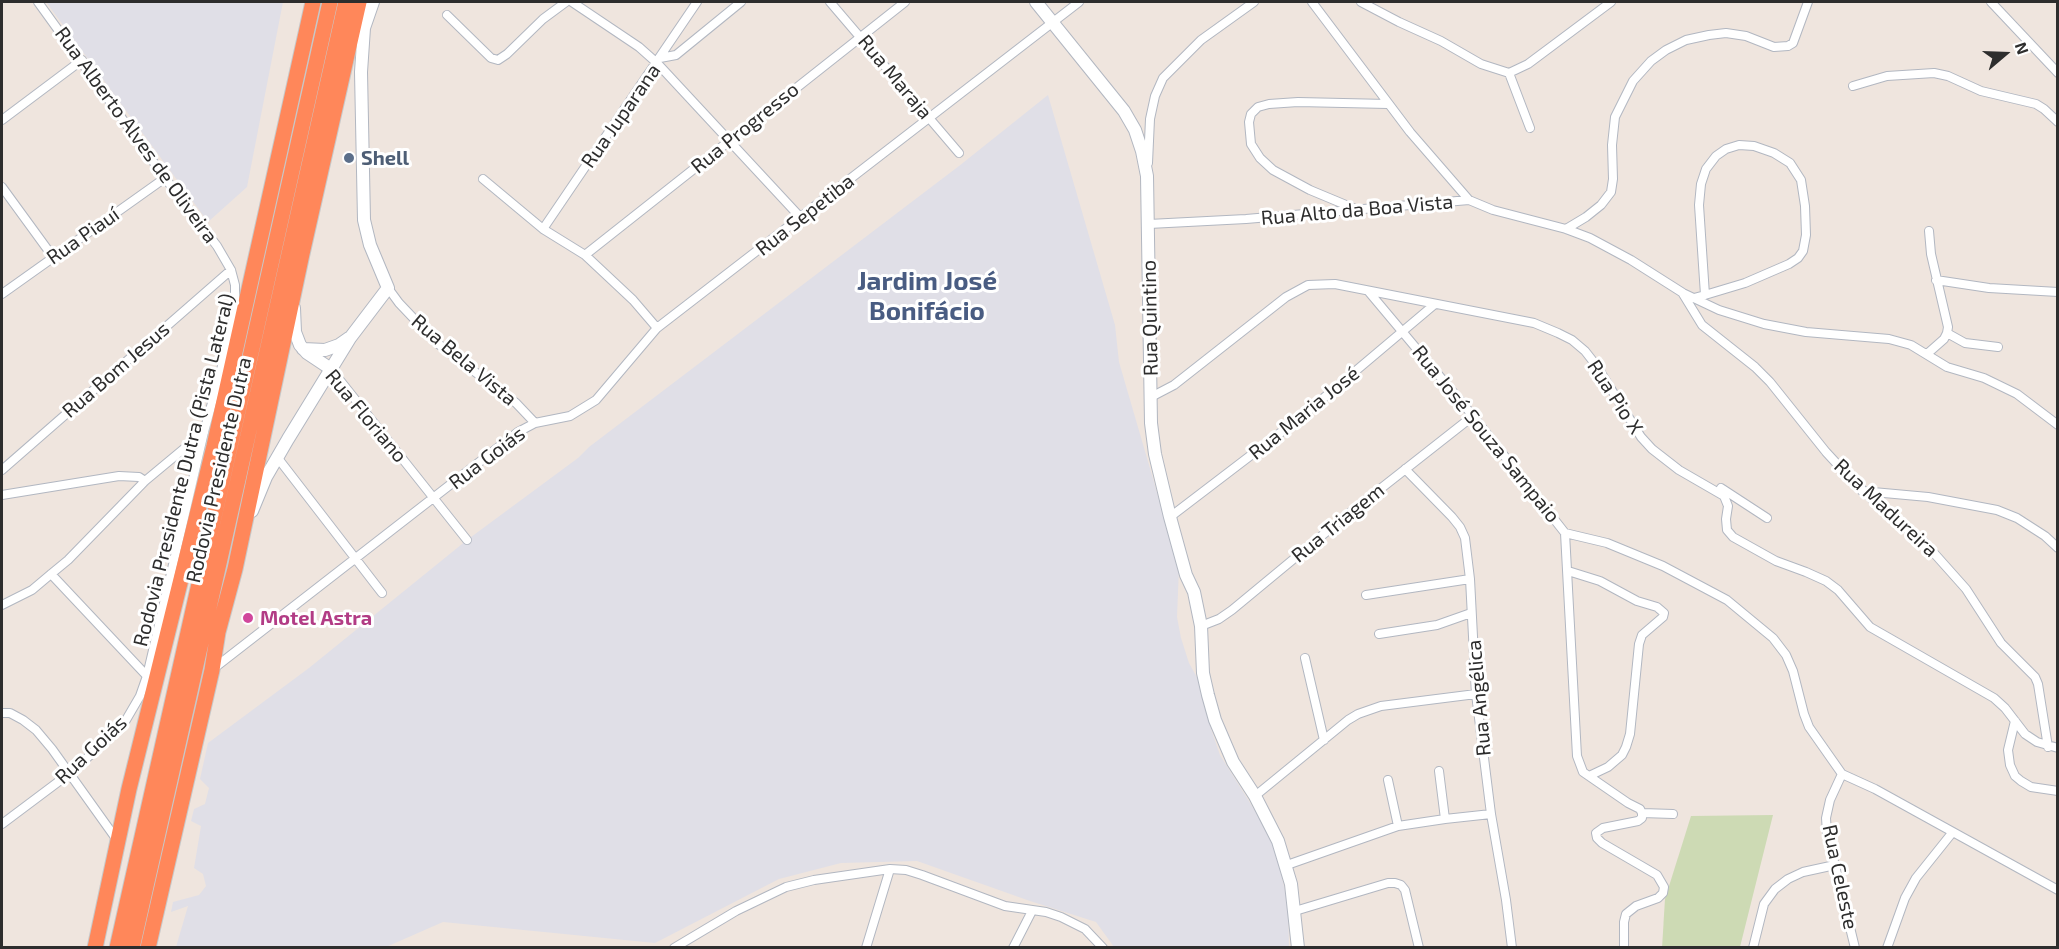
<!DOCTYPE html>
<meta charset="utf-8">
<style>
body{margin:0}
#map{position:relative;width:2059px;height:949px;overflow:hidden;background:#efe5de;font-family:"Exo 2",sans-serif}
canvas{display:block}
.frame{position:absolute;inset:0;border:3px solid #2d2d2d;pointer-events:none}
.north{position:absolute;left:1975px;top:24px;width:60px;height:60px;-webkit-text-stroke:4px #fff;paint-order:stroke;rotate:71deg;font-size:16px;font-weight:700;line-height:24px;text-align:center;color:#2d2d2d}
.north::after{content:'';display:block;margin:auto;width:21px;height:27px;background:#2d2d2d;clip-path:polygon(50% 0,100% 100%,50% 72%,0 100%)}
</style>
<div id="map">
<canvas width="2059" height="949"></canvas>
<div class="frame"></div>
<div class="north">N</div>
</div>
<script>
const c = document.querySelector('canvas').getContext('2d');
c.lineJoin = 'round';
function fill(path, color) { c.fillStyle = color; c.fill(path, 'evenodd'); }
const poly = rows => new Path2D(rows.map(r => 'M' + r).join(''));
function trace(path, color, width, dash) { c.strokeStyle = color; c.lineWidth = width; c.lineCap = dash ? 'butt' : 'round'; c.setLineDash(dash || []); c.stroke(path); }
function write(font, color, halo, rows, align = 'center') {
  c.font = font + ' "Exo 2",sans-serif'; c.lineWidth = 6; c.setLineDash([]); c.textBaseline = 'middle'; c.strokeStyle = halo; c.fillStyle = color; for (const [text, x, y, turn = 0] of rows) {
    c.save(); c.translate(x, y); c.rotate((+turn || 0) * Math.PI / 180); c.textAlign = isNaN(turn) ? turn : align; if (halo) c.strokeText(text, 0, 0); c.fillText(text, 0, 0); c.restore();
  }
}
const industrial = poly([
 [46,2,283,2,247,187,208,222],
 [1048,95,1115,325,1119,362,1179,568,1177,617,1181,638,1189,663,1199,681,1211,729,1220,755,1267,830,1276,852,1288,904,1289,947,1114,947,1096,922,1030,901,917,861,841,863,779,879,655,943,443,922,386,947,176,947,188,906,171,912,173,902,199,895,206,886,203,874,194,868,201,826,191,821,194,809,205,804,209,788,200,779,208,743,309,668,467,540,578,458,589,447,959,166]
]);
const cemetery = poly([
 [1773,815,1740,947,1662,948,1665,899,1691,816]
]);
const street = poly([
 [572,2,639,47,657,63,801,218],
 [830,2,959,153],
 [1312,2,1410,132,1469,200],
 [1361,2,1399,22,1441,41,1481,64,1509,73,1528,64,1611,2],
 [1991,2,2058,73],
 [447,15,491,58,498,60,507,54,543,19,566,2],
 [660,58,676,55,741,2],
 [1509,73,1530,128],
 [1853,86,1887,76,1934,73,1948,76,1981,91,2036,104,2044,109,2058,122],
 [2,120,82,60],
 [1148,163,1150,119,1155,96,1163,78,1201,40,1254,2],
 [483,179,543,229,585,255,633,300,657,328],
 [2,187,53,257],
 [1358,210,1310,190,1273,170,1260,158,1251,144,1249,122,1251,114,1258,107,1269,104,1298,102,1388,104],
 [1149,224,1246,219,1469,200,1493,210,1566,229,1590,238,1631,260,1683,293,1719,310,1764,324,1806,332,1889,339,1911,345,1947,367,1984,378,2017,394,2058,425],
 [543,229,697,2],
 [1566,229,1586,217,1601,205,1611,192,1613,179,1612,145,1615,117,1633,81,1651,61,1666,50,1686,40,1709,35,1726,33,1746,36,1774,47,1788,46,1793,43,1808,2],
 [585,255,905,2],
 [1936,280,1989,288,2058,292],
 [388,288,399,303,437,343,516,403,535,423],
 [1369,292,1473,416,1565,533,1607,543,1663,566,1727,600,1773,638,1786,655,1793,671,1804,714,1809,727,1842,774,1875,789,2058,890],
 [2,294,165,178],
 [1683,294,1702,325,1755,367,1770,382,1826,452,1850,478,1887,513,1925,543,1966,589,2001,643,2035,677,2038,684,2048,747],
 [1694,298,1705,295,1745,283,1789,264,1798,258,1803,251,1806,235,1805,206,1801,180,1790,163,1774,153,1754,146,1739,145,1726,149,1716,156,1706,169,1701,184,1699,205,1705,295],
 [1947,333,1965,343,1998,347],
 [1927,354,1944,339,1947,333,1948,327,1931,254,1929,231],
 [331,369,467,540],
 [1151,397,1174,385,1286,297,1308,285,1335,284,1534,323,1558,333,1572,340,1585,351,1596,365,1641,437,1652,449,1679,470,1724,496,1728,506,1726,519,1727,530,1733,537,1776,561,1806,572,1826,581,1838,590,1870,627,1994,698,2005,708,2025,734,2037,742,2058,748],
 [277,457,382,593],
 [1405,469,1452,517,1460,527,1465,538,1470,579,1476,694,1491,814,1506,900,1512,948],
 [2,470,231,270],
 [1721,488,1767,518],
 [1862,491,1928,497,1997,510,2017,518,2045,536,2058,548],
 [2,495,119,476,139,477,145,481],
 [1170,517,1301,417,1435,304],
 [1565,533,1577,756,1583,772,1628,803,1640,809,1642,813],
 [1568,571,1600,581,1637,601,1657,607,1664,613,1663,617,1642,635,1639,644,1630,734,1626,747,1622,755,1608,767,1589,776],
 [51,574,147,676,151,677],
 [1366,595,1470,579],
 [2,605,32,590,51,574,68,560,145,481,204,432],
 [1201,626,1219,619,1232,610,1342,519,1473,416],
 [1379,634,1437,625,1471,613],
 [1305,658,1324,740],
 [213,669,518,432,535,423,570,416,596,400,657,328,1079,2],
 [2,713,10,713,23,720,36,730,52,749,117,840],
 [2015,721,2008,750,2010,765,2015,776,2021,781,2031,787,2058,791],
 [1439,771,1445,819],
 [1842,774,1830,800,1826,818,1827,833,1855,948],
 [1388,780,1398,826],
 [1255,796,1348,720,1358,714,1381,706,1476,694],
 [2,824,70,773,106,741,126,720,140,696,147,676,204,432,225,355,235,309,235,285,231,270,217,246,165,178,38,2],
 [1287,865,1398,826,1445,819,1491,814],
 [1295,911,1388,883,1395,883,1401,885,1405,890,1419,948],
 [674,948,736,911,786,887,814,880,890,869,906,870,922,875,1005,906,1046,912,1061,917,1085,929,1103,948],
 [866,948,890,869],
 [1013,948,1032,911],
 [1624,948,1624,922,1626,914,1636,906,1658,898,1663,893,1664,887,1657,875,1602,843,1597,838,1596,833,1603,828,1638,821,1642,818,1642,813,1673,814],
 [1753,948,1764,904,1775,889,1788,879,1803,872,1835,865],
 [1887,948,1905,898,1916,878,1952,833]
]);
const secondary = poly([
 [1036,2,1124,111,1135,130,1142,151,1147,176,1151,423,1155,454,1170,517,1186,575,1194,592,1201,626,1203,673,1208,695,1215,720,1233,762,1255,796,1278,841,1291,884,1298,948],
 [294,308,295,332,300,345,307,353,331,369],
 [303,349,325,350,339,345,349,338],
 [252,511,266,477,288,439,350,338,388,288,370,245,364,220,361,72,364,28,373,2]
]);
const highway = poly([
 [95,948,129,789,214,446,313,2],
 [117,948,330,2],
 [132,948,346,2],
 [148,948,212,670,218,632,235,569,302,254,359,2]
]);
const markers = [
 [349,158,6,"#5c6f8a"],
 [248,618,6,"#d1479c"]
];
const streetNames = [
 ["Rua Maraja",895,77,50],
 ["Rua Juparana",621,116,-55],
 ["Rua Progresso",745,128,-39],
 ["Rua Alberto Alves de Oliveira",136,135,54],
 ["Rua Alto da Boa Vista",1357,210,-5],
 ["Rua Sepetiba",805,215,-38],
 ["Rua Piauí",83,236,-35],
 ["Rua Quintino",1150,318,-91],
 ["Rua Bela Vista",464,360,40],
 ["Rua Bom Jesus",116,370,-41],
 ["Rua Pio X",1615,397,57],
 ["Rua Maria José",1304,413,-39],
 ["Rua Floriano",366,416,50],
 ["Rua José Souza Sampaio",1486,434,51],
 ["Rua Goiás",487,458,-37],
 ["Rodovia Presidente Dutra (Pista Lateral)",184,470,-76],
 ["Rodovia Presidente Dutra",219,470,-77],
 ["Rua Madureira",1886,508,43],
 ["Rua Triagem",1338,523,-39],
 ["Rua Angélica",1479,698,-95],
 ["Rua Goiás",91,750,-43],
 ["Rua Celeste",1840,877,78]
];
const serviceNames = [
 ["Shell",361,158]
];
const hotelNames = [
 ["Motel Astra",260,618]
];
const districtNames = [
 ["Jardim José",927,281],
 ["Bonifácio",927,311]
];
fill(industrial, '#e0dfe7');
fill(cemetery, '#cddab4');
trace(street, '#b2b7c1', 10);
trace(secondary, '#b2b7c1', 14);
trace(highway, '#c8c8c8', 17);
trace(street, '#fff', 8);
trace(secondary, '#fff', 12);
trace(highway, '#ff875a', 15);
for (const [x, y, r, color] of markers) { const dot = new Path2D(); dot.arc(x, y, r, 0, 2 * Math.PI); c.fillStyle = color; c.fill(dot); trace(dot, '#fff', 2); }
write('20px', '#2d2d2d', '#fff', streetNames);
write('bold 20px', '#4e5e75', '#fff', serviceNames, 'left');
write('bold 20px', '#b23c85', '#fff', hotelNames, 'left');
write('bold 26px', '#495c82', '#fff', districtNames);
</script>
